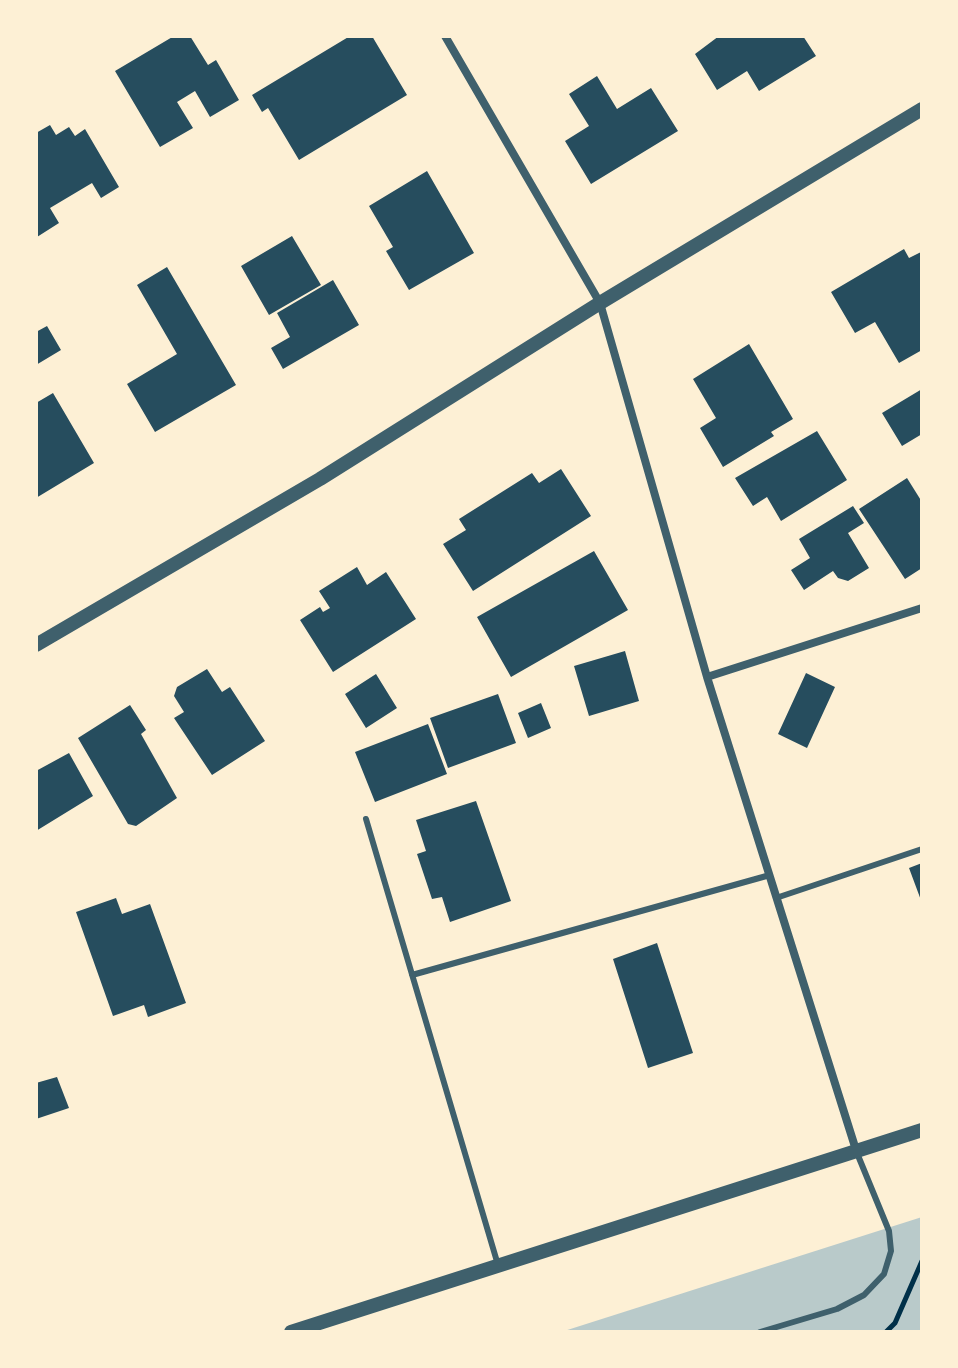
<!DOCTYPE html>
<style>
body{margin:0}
#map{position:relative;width:958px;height:1368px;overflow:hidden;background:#fdf0d5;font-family:Arial,sans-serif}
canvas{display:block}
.frame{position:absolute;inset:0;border:38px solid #fdf0d5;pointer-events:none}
</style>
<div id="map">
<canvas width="958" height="1368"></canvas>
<div class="frame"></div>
</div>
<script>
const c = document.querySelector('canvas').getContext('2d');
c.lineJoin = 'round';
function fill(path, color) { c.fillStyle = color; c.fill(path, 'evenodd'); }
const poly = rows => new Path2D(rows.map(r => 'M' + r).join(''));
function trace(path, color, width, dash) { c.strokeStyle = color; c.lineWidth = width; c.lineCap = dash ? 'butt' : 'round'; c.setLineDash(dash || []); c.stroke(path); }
const green = poly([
 [922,1217,922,1332,561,1332]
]);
const building = poly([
 [174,36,190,36,208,65,216,60,239,100,210,117,195,91,177,102,193,128,160,147,115,71],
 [350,36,372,36,407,95,299,160,268,108,262,112,252,95],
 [719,36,803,36,816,56,759,91,747,71,717,90,695,54],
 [597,76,617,109,651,88,678,131,591,184,565,141,589,126,569,94],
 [50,125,56,135,69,127,75,136,85,129,119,187,101,198,92,183,50,208,59,223,37,237,36,133],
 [427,171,474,253,409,290,386,251,393,247,369,206],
 [292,236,321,285,269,315,241,266],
 [904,249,909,258,921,252,922,254,922,350,899,363,875,322,855,333,831,292],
 [167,267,236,385,155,432,127,384,177,354,137,285],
 [333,280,359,325,283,369,271,348,290,337,277,313],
 [47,326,61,350,36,365,36,332],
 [749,344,793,419,771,432,774,436,723,467,700,428,716,418,693,379],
 [922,389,922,434,902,446,882,413],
 [53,393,94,463,36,498,36,403],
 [817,431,847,480,781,521,767,497,753,506,735,478],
 [561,469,591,516,473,591,443,544,466,530,459,519,532,473,539,483],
 [907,478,922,502,922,568,905,579,859,509],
 [853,506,864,523,848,533,869,568,848,581,838,578,833,571,804,590,791,570,810,558,799,539],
 [594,551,628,610,511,677,477,617],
 [357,567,367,585,386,572,416,619,333,672,300,620,320,607,323,612,330,608,319,591],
 [625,651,639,701,589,716,574,666],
 [207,669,222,692,230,687,265,741,212,775,174,718,184,712,174,696,177,687],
 [806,673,835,687,807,748,778,734],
 [376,674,397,708,366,728,345,694],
 [498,694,516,743,448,768,430,718],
 [541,703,551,728,528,738,518,713],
 [130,705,146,730,141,734,177,798,136,826,128,824,78,738],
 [428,724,447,774,375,802,355,752],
 [69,753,93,796,36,831,36,771],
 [476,801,511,901,450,922,442,897,432,899,417,854,426,851,416,820],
 [922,863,922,903,909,868],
 [116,898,122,914,150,904,186,1003,148,1017,144,1005,113,1016,76,912],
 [657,943,693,1053,648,1068,613,959],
 [57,1077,69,1108,36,1119,36,1083]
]);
const path = poly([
 [886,1332,895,1323,922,1261]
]);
const service = poly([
 [366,819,498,1265],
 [776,898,922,849],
 [412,975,770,875],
 [760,1332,837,1309,864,1295,884,1274,891,1251,889,1231,857,1153]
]);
const minor = poly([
 [445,36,600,303,707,677,856,1150],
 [707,677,922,608]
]);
const tertiary = poly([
 [36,645,320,479,600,303,922,109],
 [291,1332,922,1130]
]);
fill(green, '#b9caca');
fill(building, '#264d5e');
trace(path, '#003049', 5);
trace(service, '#3f606c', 6);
trace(minor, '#3f606c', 8);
trace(tertiary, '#3f606c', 14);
</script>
